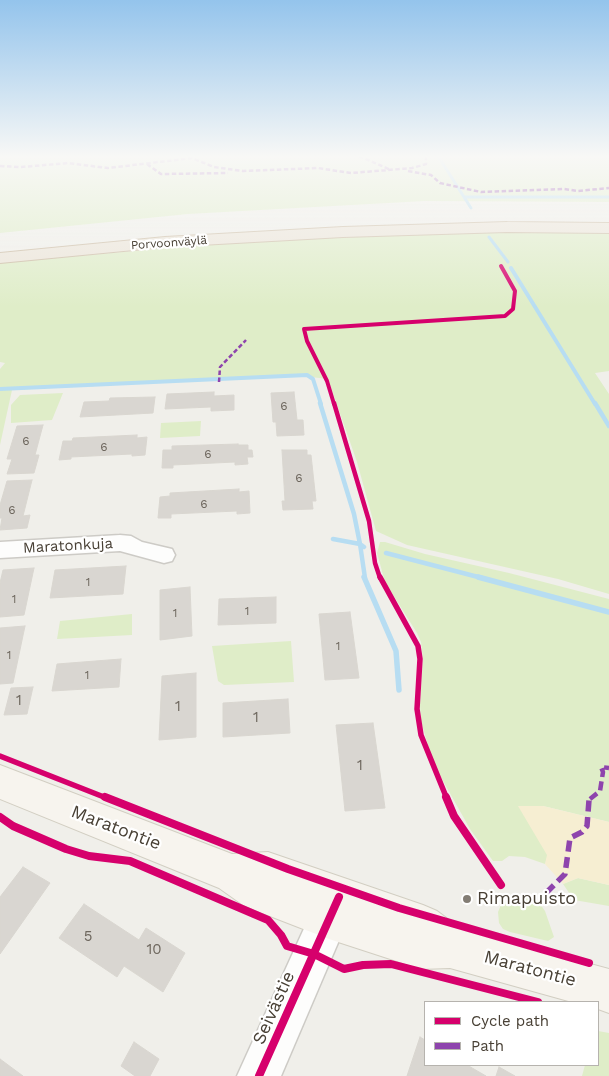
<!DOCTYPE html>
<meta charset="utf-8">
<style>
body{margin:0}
#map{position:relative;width:609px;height:1076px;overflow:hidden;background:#f0efea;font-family:"Work Sans",sans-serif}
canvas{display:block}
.legend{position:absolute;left:424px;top:1001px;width:175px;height:65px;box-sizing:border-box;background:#fff;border:1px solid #b6b3ae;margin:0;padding:6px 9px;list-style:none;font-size:15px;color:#484035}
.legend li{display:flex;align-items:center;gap:10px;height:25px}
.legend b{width:25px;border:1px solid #b6b3ae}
</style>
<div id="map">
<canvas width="609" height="1076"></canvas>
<ul class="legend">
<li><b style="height:6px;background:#d6006c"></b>Cycle path</li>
<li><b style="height:6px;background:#8e44ad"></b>Path</li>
</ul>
</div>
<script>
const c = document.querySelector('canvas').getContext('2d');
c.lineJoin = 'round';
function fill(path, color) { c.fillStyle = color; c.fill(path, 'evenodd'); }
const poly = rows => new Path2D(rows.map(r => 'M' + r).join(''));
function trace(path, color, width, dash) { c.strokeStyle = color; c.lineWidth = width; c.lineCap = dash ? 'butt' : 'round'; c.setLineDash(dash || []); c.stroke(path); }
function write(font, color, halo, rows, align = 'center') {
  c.font = font + ' "Work Sans",sans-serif'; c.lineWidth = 4.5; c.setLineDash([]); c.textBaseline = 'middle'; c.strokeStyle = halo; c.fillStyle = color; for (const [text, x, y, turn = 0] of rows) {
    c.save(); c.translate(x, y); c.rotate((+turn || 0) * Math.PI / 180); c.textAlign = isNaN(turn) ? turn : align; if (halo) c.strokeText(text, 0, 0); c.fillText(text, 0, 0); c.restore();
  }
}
const green = poly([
 [0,156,609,156,609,202,425,201,188,214,0,233],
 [556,232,609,232,609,371,595,373,609,394,609,594,558,579,407,545,376,531,357,462,328,379,302,376,12,390,0,445,0,369,5,363,0,362,0,263,223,243,444,233],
 [63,393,52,420,11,423,11,405,20,395],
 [201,421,200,436,160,438,161,423],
 [380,542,385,542,425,554,509,573,609,599,609,822,543,806,519,806,548,855,545,864,525,857,509,856,502,861,493,861,470,829,433,763,421,721,420,705,423,659,421,642,417,633,385,582,377,553],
 [132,614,132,635,57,639,60,621],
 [291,641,294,682,224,685,218,681,212,646],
 [578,878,609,885,609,906,574,900,563,884],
 [518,895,527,895,538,901,545,911,554,937,548,941,510,932,503,929,499,923,498,912,501,905,507,900],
 [598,1031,609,1033,609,1076,582,1076,585,1065,598,1065]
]);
const sand = poly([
 [518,806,543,806,609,822,609,885,578,878,563,884,545,864,547,855]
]);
const streamFar3 = poly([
 [438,156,464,197],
 [471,208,464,197,609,197],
 [489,237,508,262]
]);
const streamFar2 = poly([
 [511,268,595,404],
 [0,389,307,375,313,379,321,404]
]);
const streamFar1 = poly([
 [320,403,354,514,360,544,364,547],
 [595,403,609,426],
 [333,539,360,544,365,578],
 [386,553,482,578]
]);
const stream = poly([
 [364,577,396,651,399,690],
 [478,577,609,612]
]);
const building = poly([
 [214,392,214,396,234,395,234,410,211,411,211,407,165,409,167,394,214,392],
 [294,392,297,420,303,420,304,435,277,436,276,422,273,422,271,393,294,392],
 [155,397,153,413,80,417,84,402,109,401,110,398,155,397],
 [43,425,35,455,39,455,34,473,7,474,12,459,7,459,17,426,43,425],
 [137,435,137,438,147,437,145,455,132,456,132,454,71,457,71,459,59,460,63,441,72,441,73,438,137,435],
 [238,444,238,445,248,445,248,450,252,450,253,457,247,457,248,464,235,465,235,462,173,465,173,468,162,468,163,450,172,450,172,446,238,444],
 [282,450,307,450,307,455,311,455,316,501,312,501,313,509,283,510,282,501,285,501,282,450],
 [32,480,23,516,30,515,27,528,0,530,2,518,0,518,0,505,7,481,32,480],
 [239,489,239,492,249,491,250,513,237,514,237,511,171,514,171,518,158,518,160,497,170,496,170,493,239,489],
 [126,566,123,594,50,598,55,570,126,566],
 [34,568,24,615,0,617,0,583,3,570,34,568],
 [190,587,192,636,160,640,160,590,190,587],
 [276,597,276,623,218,625,219,599,276,597],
 [350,612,359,678,325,680,319,614,350,612],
 [25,626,13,683,0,684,0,628,25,626],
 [121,659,119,687,52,691,57,664,121,659],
 [196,673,196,737,159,740,162,676,196,673],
 [33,687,27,714,4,715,11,688,33,687],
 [288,699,290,733,223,737,223,703,288,699],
 [373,723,385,808,345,811,336,725,373,723],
 [23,867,50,883,0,954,0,897,23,867],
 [84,904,139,940,146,928,185,953,163,992,124,966,117,977,59,938,84,904],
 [420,1037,425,1040,425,1065,467,1065,486,1076,407,1076,420,1037],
 [134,1042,159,1059,150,1076,135,1076,121,1066,134,1042],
 [0,1059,23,1076,0,1076,0,1059],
 [499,1067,515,1076,496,1076,499,1067]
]);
const minor = poly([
 [120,535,131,536,142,542,172,549,175,555,172,561,164,563,120,551,0,558,0,542,120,535]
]);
const tertiary = poly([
 [336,884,350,889,355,903,281,1076,237,1076,322,889,336,884]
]);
const secondary = poly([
 [0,765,232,854,268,852,423,905,437,911,461,929,609,969,609,1013,598,1009,598,1002,572,1002,450,968,421,969,329,939,257,911,243,905,219,888,0,799,0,765]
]);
const motorway = poly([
 [507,222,609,223,609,233,507,232,343,237,165,247,0,263,0,253,165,237,343,227,507,222]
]);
const quietFar2 = poly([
 [359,156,391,170],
 [147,164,161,174,228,173],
 [0,166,21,167,68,163,108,168,192,158,214,167,243,171,318,168,351,173,412,168,426,164,426,156],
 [408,171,431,175,440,183,481,192,564,189,578,191,609,188],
 [219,382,220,367,246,340]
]);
const quietFar1 = poly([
 [590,799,600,791,603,772,601,767,609,768]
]);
const quiet = poly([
 [546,893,565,874,570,838,582,832,587,826,589,800,592,797]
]);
const cyclewayFar3 = poly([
 [334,404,327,381,307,341,304,329,505,316,513,309,515,291,501,266]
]);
const cyclewayFar2 = poly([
 [334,403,369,521,375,563,380,578]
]);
const cyclewayFar1 = poly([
 [380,577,418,646,420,659,417,709,421,735,447,799],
 [0,756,109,799]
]);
const cycleway = poly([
 [105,797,288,869,399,908,589,963],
 [446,797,454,816,501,885],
 [0,817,13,826,66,849,89,856,130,861,268,920,281,935,287,946,314,954,344,969,363,965,391,964,538,1002],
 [259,1076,339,897]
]);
const markers = [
 [467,899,5,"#837d74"]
];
const farStreetnames = [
 ["Porvoonväylä",169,243,-4]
];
const numberNames = [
 ["6",284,406],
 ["6",26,441],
 ["6",104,447],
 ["6",208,454],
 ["6",299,478],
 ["6",204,504],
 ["6",12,510],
 ["1",88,582],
 ["1",14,599],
 ["1",247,611],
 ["1",175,613],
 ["1",338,646],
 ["1",9,655],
 ["1",87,675]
];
const streetNames = [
 ["Maratonkuja",68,546,-3]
];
const nearNumbernames = [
 ["1",19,701],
 ["1",178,707],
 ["1",256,718],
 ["1",360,766],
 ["5",88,937],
 ["10",154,950]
];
const nearStreetnames = [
 ["Maratontie",116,828,21],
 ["Maratontie",530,969,15],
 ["Seivästie",274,1008,-66]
];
const nearPoinames = [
 ["Rimapuisto",477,899]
];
fill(green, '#dfedc8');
fill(sand, '#f6eed2');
trace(streamFar3, '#b7ddf2', 3);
trace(streamFar2, '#b7ddf2', 4);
trace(streamFar1, '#b7ddf2', 4.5);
trace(stream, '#b7ddf2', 5.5);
fill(building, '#d9d6d1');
trace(building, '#d9d6d0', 1);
trace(minor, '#cdcbc6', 3);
trace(tertiary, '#cdcbc6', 3);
trace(secondary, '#d2cec2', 2);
trace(motorway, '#cbbba3', 2);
fill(minor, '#fdfdfc');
fill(tertiary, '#fdfdfc');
fill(secondary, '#f7f4ee');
fill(motorway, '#ece5d9');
trace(quietFar2, '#8e44ad', 2.5, [4.5, 2.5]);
trace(quietFar1, '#8e44ad', 4.5, [9, 4.5]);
trace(quiet, '#8e44ad', 5.5, [11, 5.5]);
trace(cyclewayFar3, '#d6006c', 4);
trace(cyclewayFar2, '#d6006c', 4.5);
trace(cyclewayFar1, '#d6006c', 5.5);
trace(cycleway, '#d6006c', 8);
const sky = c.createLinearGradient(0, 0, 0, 307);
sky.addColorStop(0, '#94c4ec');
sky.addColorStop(0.51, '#f8f8f6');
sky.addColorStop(1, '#f8f8f600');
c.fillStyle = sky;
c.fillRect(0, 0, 609, 307);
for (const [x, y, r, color] of markers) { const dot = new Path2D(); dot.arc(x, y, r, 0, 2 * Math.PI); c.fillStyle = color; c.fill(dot); trace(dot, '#fff', 2); }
write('12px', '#484035', '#fff', farStreetnames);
write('12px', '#6e675e', null, numberNames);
write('15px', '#484035', '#fff', streetNames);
write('15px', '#6e675e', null, nearNumbernames);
write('18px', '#484035', '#fff', nearStreetnames);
write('18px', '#484035', '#fff', nearPoinames, 'left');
</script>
